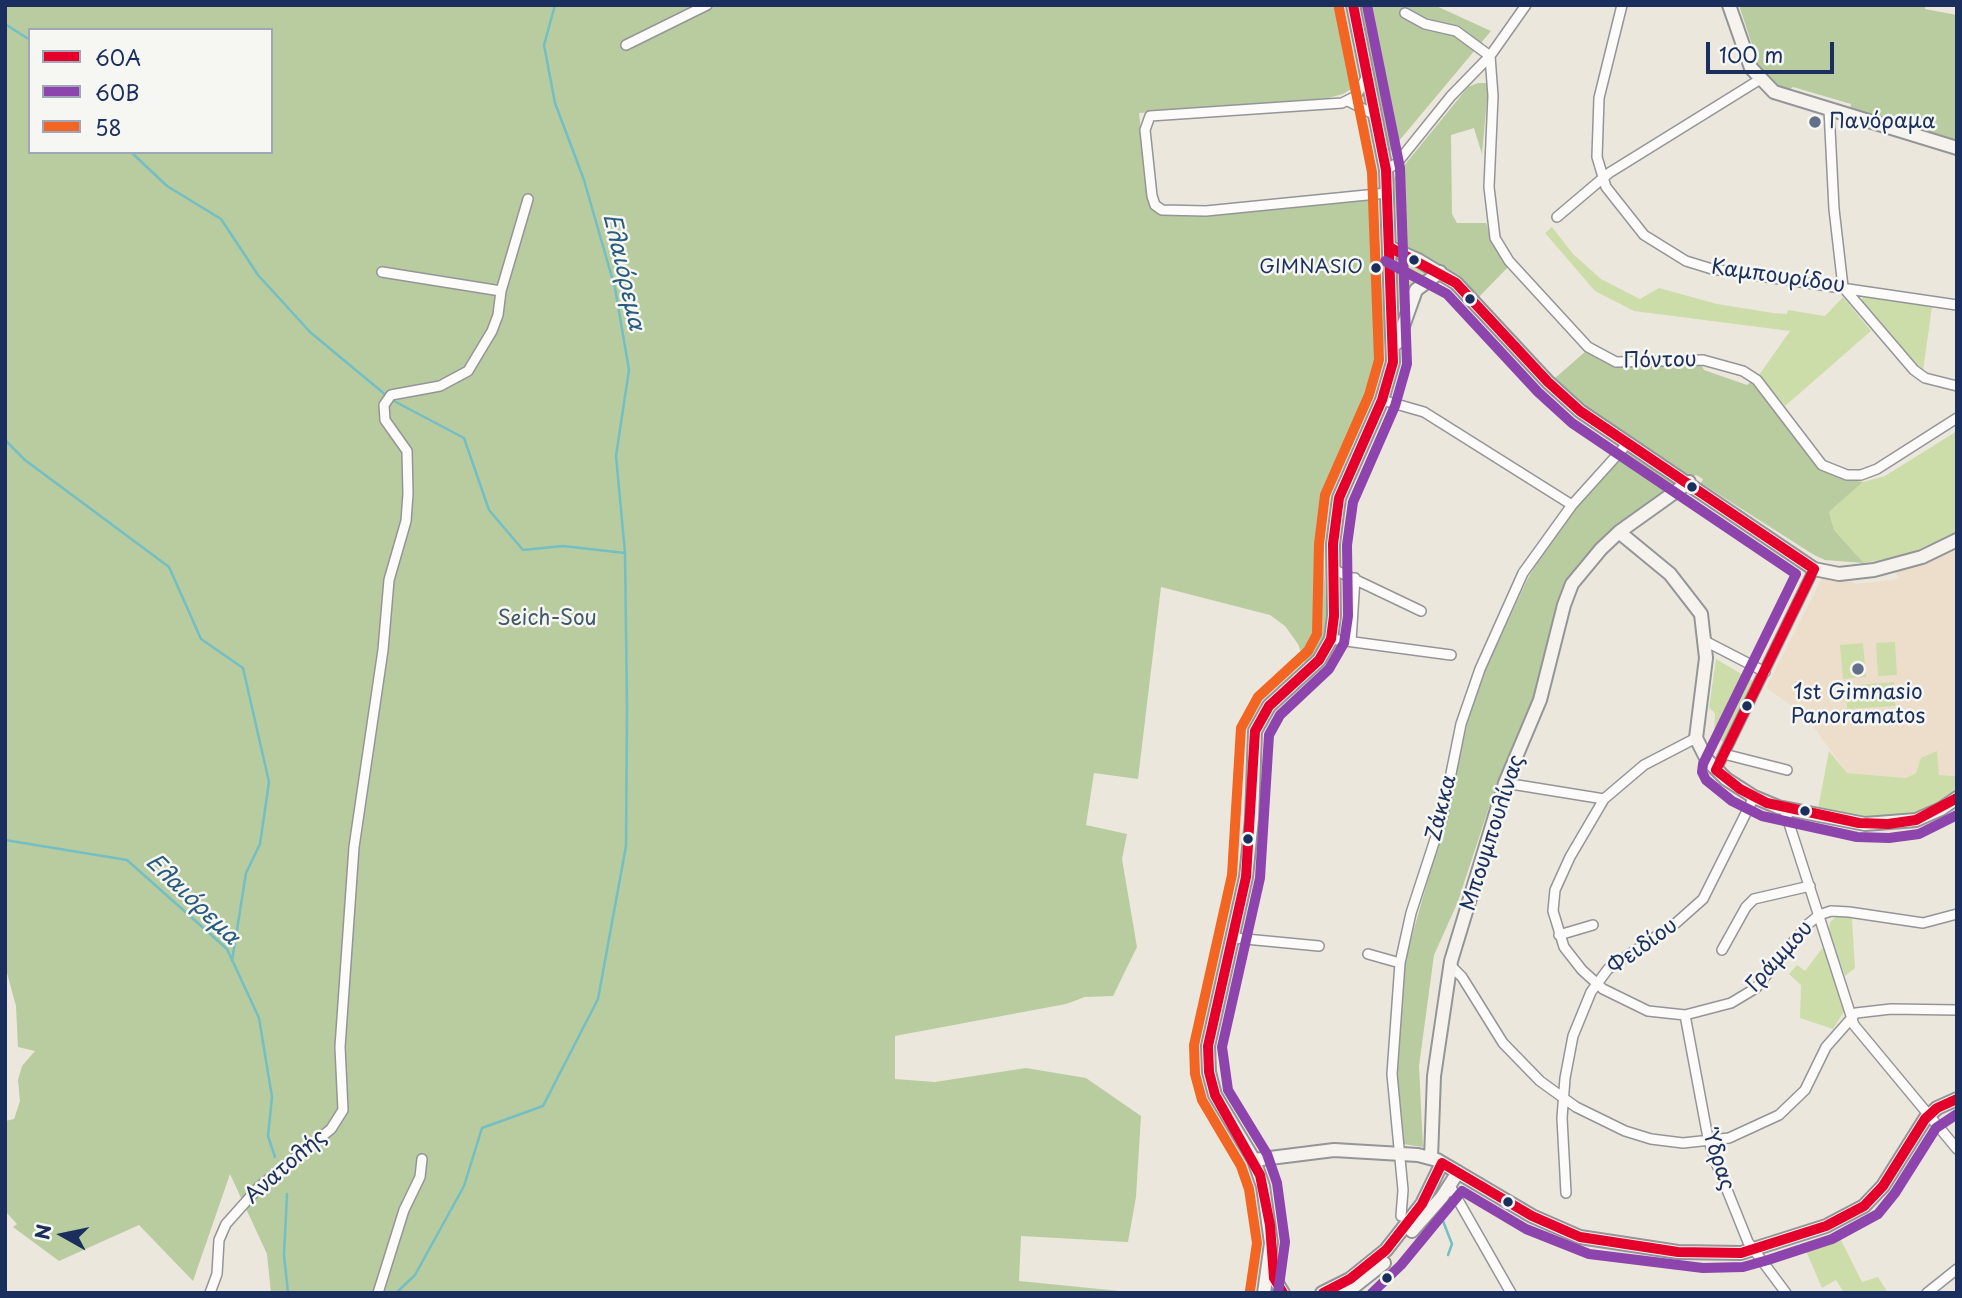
<!DOCTYPE html>
<meta charset="utf-8">
<style>
body{margin:0}
#map{position:relative;width:1962px;height:1298px;overflow:hidden;background:#ece7dd;font-family:"Playpen Sans",sans-serif}
canvas{display:block}
.frame{position:absolute;inset:0;border:7px solid #1b2f5e;pointer-events:none}
.legend{position:absolute;left:28px;top:28px;width:245px;height:126px;box-sizing:border-box;background:#f6f6f2;border:2px solid #9ea6b7;margin:0;padding:9px 12px;list-style:none;font-size:21px;color:#1b2f5e}
.legend li{display:flex;align-items:center;gap:14px;height:35px}
.legend b{width:35px;border:2px solid #9ea6b7}
.north{position:absolute;left:28px;top:1200px;width:70px;height:70px;-webkit-text-stroke:5px #f6f6f2;paint-order:stroke;rotate:279deg;font-size:19px;font-weight:700;line-height:28px;text-align:center;color:#1b2f5e}
.north::after{content:'';display:block;margin:auto;width:24px;height:32px;background:#1b2f5e;clip-path:polygon(50% 0,100% 100%,50% 72%,0 100%)}
.scale{position:absolute;left:1706px;top:42px;width:128px;height:32px;box-sizing:border-box;border:4px solid #1b2f5e;border-top:0;padding-left:9px;font-size:21px;line-height:24px;white-space:nowrap;color:#1b2f5e;-webkit-text-stroke:5px #f6f6f2;paint-order:stroke}
</style>
<div id="map">
<canvas width="1962" height="1298"></canvas>
<div class="frame"></div>
<ul class="legend">
<li><b style="height:9px;background:#e4002b"></b>60Α</li>
<li><b style="height:9px;background:#8e44ad"></b>60Β</li>
<li><b style="height:9px;background:#f26522"></b>58</li>
</ul>
<div class="north">N</div>
<div class="scale">100 m</div>
</div>
<script>
const c = document.querySelector('canvas').getContext('2d');
c.lineJoin = 'round';
function fill(path, color) { c.fillStyle = color; c.fill(path, 'evenodd'); }
const poly = rows => new Path2D(rows.map(r => 'M' + r).join(''));
function trace(path, color, width, dash) { c.strokeStyle = color; c.lineWidth = width; c.lineCap = dash ? 'butt' : 'round'; c.setLineDash(dash || []); c.stroke(path); }
function write(font, color, halo, rows, align = 'center') {
  c.font = font + ' "Playpen Sans",sans-serif'; c.lineWidth = 5; c.setLineDash([]); c.textBaseline = 'middle'; c.strokeStyle = halo; c.fillStyle = color; for (const [text, x, y, turn = 0] of rows) {
    c.save(); c.translate(x, y); c.rotate((+turn || 0) * Math.PI / 180); c.textAlign = isNaN(turn) ? turn : align; if (halo) c.strokeText(text, 0, 0); c.fillText(text, 0, 0); c.restore();
  }
}
const built = poly([
 [1955,549,1957,776,1939,775,1937,752,1916,773,1906,778,1847,773,1805,715,1766,688,1823,576,1846,578,1856,584,1899,579,1896,572]
]);
const green = poly([
 [1552,227,1573,254,1601,279,1640,299,1659,288,1717,304,1773,313,1787,314,1788,310,1825,316,1843,297,1871,331,1785,406,1759,375,1790,331,1634,311,1595,291,1545,233],
 [1396,257,1402,257,1426,272,1409,291,1400,317],
 [1864,295,1932,307,1923,371,1860,303],
 [1957,431,1957,532,1906,555,1864,563,1834,530,1829,512,1863,482,1885,476],
 [1895,642,1897,675,1878,676,1876,643],
 [1863,643,1866,677,1843,679,1840,645],
 [1716,659,1755,682,1725,744,1714,735,1715,713,1709,708],
 [1894,682,1895,706,1847,709,1846,686],
 [1829,751,1847,773,1906,778,1916,773,1921,758,1937,751,1939,775,1957,776,1957,793,1940,807,1884,823,1817,814],
 [1837,916,1850,916,1852,919,1855,968,1845,976,1829,931,1830,922],
 [1824,946,1845,1010,1833,1029,1800,1018,1801,985,1789,974,1797,965,1805,971],
 [1837,1232,1862,1282,1878,1277,1888,1293,1844,1293,1836,1280,1822,1288,1803,1244]
]);
const forest = poly([
 [5,5,1341,5,1356,76,1353,88,1343,94,1328,98,1139,113,1149,199,1158,212,1243,213,1370,196,1377,199,1380,259,1377,262,1377,274,1381,277,1385,333,1383,356,1374,388,1327,503,1323,554,1327,619,1322,646,1305,663,1298,644,1285,626,1270,615,1161,587,1138,779,1094,773,1086,825,1127,834,1122,859,1137,947,1113,996,1085,997,1066,1004,895,1036,895,1079,935,1082,1026,1068,1086,1078,1141,1116,1136,1197,1128,1242,1021,1236,1019,1281,1140,1293,271,1293,267,1254,230,1174,193,1281,139,1225,59,1261,13,1227,17,1224,5,1211,5,1121,14,1119,20,1101,18,1080,22,1066,35,1051,18,1047,16,1006,5,966],
 [30,30,271,30,271,152,30,152],
 [1358,5,1434,5,1491,31,1388,154],
 [1739,5,1925,5,1925,9,1957,15,1957,142,1850,110,1851,104,1793,87,1785,93,1781,92,1759,66],
 [1478,83,1486,83,1488,89,1482,154,1474,128,1451,135,1452,214,1457,223,1486,223,1493,245,1508,267,1478,298,1456,277,1398,244,1394,178,1468,87],
 [1586,351,1602,361,1624,366,1700,363,1704,370,1747,385,1753,380,1813,462,1839,478,1863,482,1829,512,1834,530,1864,563,1825,560,1814,555,1701,483,1703,479,1696,475,1692,477,1579,402,1554,379],
 [1626,452,1675,484,1614,529,1576,573,1543,682,1498,780,1457,904,1434,955,1419,1066,1423,1147,1403,1144,1393,1073,1406,957,1448,809,1474,693,1528,578,1548,544,1575,507]
]);
const stream = poly([
 [555,5,544,45,555,103,584,180,615,288,629,370,616,456,625,553],
 [5,24,30,40],
 [131,152,167,186,221,219,258,275,310,332,387,396],
 [392,400,464,438,489,510,523,550,563,546,625,553,627,707,626,846,598,999,543,1106,482,1128,464,1186,415,1275,396,1293],
 [5,440,25,460,169,567,201,639,243,668,269,782,260,844,246,873,232,961],
 [5,840,127,860,227,949,259,1018,272,1097,268,1136,275,1157],
 [287,1194,284,1255,288,1293],
 [1441,1216,1452,1244,1448,1255]
]);
const street = poly([
 [1622,5,1599,98,1597,157,1606,187,1644,235,1686,261,1712,269,1957,305],
 [1405,13,1425,24,1456,31,1490,56,1493,96,1489,187,1495,238,1509,261,1588,347,1616,362,1703,360,1743,371,1757,380,1822,465,1847,475,1861,475,1877,469,1957,418],
 [626,45,707,5],
 [1367,76,1356,96,1342,103,1150,116,1145,130,1152,196,1155,205,1162,210,1206,211,1387,193],
 [1348,101,1375,115],
 [1829,109,1834,209,1843,287,1914,370,1925,378,1957,386],
 [1386,170,1397,163,1451,96,1490,56,1526,5],
 [1557,217,1609,173,1759,80],
 [382,272,501,291],
 [1382,400,1424,412,1572,505],
 [1333,569,1421,611],
 [1331,639,1451,655],
 [1351,641,1355,578],
 [1705,641,1765,672],
 [1696,738,1644,765,1604,799,1570,857,1555,890,1553,911,1564,947,1582,970,1603,989,1648,1011,1685,1015,1731,1003,1756,988,1807,925,1819,915,1831,911,1849,912,1923,923,1957,914],
 [1724,754,1787,770],
 [1716,770,1814,569],
 [1505,783,1604,799],
 [1784,808,1854,1025,1957,1149],
 [1559,935,1593,925],
 [1235,938,1319,946],
 [1722,950,1746,907,1754,899,1810,886],
 [1368,954,1400,963],
 [1450,965,1462,977,1503,1043,1540,1081,1576,1107,1625,1131,1651,1139,1683,1143,1729,1138,1779,1115,1805,1090,1826,1047,1856,1013,1891,1009,1957,1010],
 [1685,1015,1708,1138,1717,1165,1748,1242,1786,1293],
 [1450,1186,1511,1293],
 [1566,1193,1562,1118,1565,1078,1573,1036,1591,992,1608,969,1676,923,1703,899,1754,797],
 [1401,1216,1403,1190,1392,1074,1400,963,1411,913,1442,818,1461,724,1480,669,1523,573,1572,505,1627,444],
 [210,1293,217,1274,219,1240,226,1224,259,1187,331,1129,343,1110,340,1047,354,847,383,650,389,580,406,521,408,494,407,451,385,420,384,405,391,395,440,386,468,371,492,331,498,315,501,291,528,199],
 [378,1293,404,1210,420,1177,422,1159],
 [1927,1293,1957,1269]
]);
const secondary = poly([
 [1729,5,1751,68,1774,92,1957,148],
 [1391,248,1418,260,1456,283,1548,382,1580,411,1814,569,1839,574,1874,570,1922,557,1957,540],
 [1397,343,1416,290,1440,272],
 [1619,532,1670,574,1701,614,1706,658,1696,738,1707,760,1726,779,1754,797,1778,807,1865,824,1916,820,1941,809,1957,798],
 [1431,1158,1434,1076,1451,961,1505,783,1540,700,1564,605,1572,584,1601,549,1619,532,1689,482],
 [1254,1160,1334,1150,1418,1155,1437,1160,1532,1216,1580,1237,1678,1252,1741,1253,1826,1226,1864,1206,1883,1186,1925,1119,1937,1108,1957,1099],
 [1412,1231,1442,1197,1458,1172],
 [1273,1268,1274,1278,1283,1293],
 [1264,1293,1271,1243,1263,1186,1254,1160,1215,1095,1209,1072,1208,1046,1246,877,1252,819,1255,731,1269,706,1319,660,1331,639,1334,616,1333,544,1339,498,1382,400,1393,362,1386,170,1353,5],
 [1322,1293,1350,1279,1386,1250,1422,1204,1442,1163],
 [1346,1293,1384,1263]
]);
const bus1 = poly([
 [1391,248,1456,283,1548,382,1580,411,1814,569,1716,770,1740,789,1767,803,1859,823,1888,824,1916,820,1957,798],
 [1283,1293,1274,1278,1270,1225,1260,1175,1215,1095,1209,1072,1208,1046,1246,877,1255,731,1269,706,1319,660,1331,639,1334,616,1333,544,1339,498,1382,400,1393,362,1386,170,1353,5],
 [1323,1293,1350,1279,1386,1250,1422,1204,1442,1163,1532,1216,1580,1237,1678,1252,1741,1253,1826,1226,1864,1206,1883,1186,1925,1119,1937,1108,1957,1099]
]);
const bus2 = poly([
 [1385,261,1447,294,1538,392,1572,423,1796,574,1703,764,1702,772,1706,780,1732,801,1762,816,1857,837,1889,838,1919,834,1957,815],
 [1278,1293,1285,1242,1277,1183,1267,1154,1228,1090,1222,1047,1260,878,1269,735,1280,715,1329,669,1344,643,1348,616,1347,545,1353,502,1395,406,1407,364,1400,168,1367,5],
 [1372,1293,1401,1265,1462,1191,1526,1229,1589,1254,1703,1268,1743,1267,1768,1260,1832,1239,1878,1214,1895,1193,1936,1128,1957,1114]
]);
const bus3 = poly([
 [1250,1291,1257,1243,1249,1189,1241,1166,1202,1100,1195,1074,1194,1045,1232,875,1241,728,1258,697,1308,651,1317,634,1319,544,1325,495,1369,395,1379,360,1372,172,1339,8]
]);
const markers = [
 [1815,122,7,"#646f8a"],
 [1414,260,6,"#1b2f5e"],
 [1376,268,6,"#1b2f5e"],
 [1470,299,6,"#1b2f5e"],
 [1692,487,6,"#1b2f5e"],
 [1858,669,7,"#646f8a"],
 [1747,706,6,"#1b2f5e"],
 [1805,811,6,"#1b2f5e"],
 [1248,839,6,"#1b2f5e"],
 [1508,1202,6,"#1b2f5e"],
 [1387,1278,6,"#1b2f5e"]
];
const busNames = [
 ["GIMNASIO",1363,268]
];
const poiNames = [
 ["Πανόραμα",1829,122],
 ["1st Gimnasio",1858,693,"center"],
 ["Panoramatos",1858,717,"center"]
];
const streetNames = [
 ["Καμπουρίδου",1778,277,8],
 ["Πόντου",1660,361,-1],
 ["Ζάκκα",1442,808,-76],
 ["Μπουμπουλίνας",1493,833,-72],
 ["Φειδίου",1643,947,-36],
 ["Γράμμου",1780,957,-48],
 ["Ύδρας",1718,1161,72],
 ["Ανατολής",286,1167,-41]
];
const parkNames = [
 ["Seich-Sou",547,619]
];
const waterNames = [
 ["Ελαιόρεμα",623,272,77],
 ["Ελαιόρεμα",192,900,44]
];
fill(built, '#ecdeca');
fill(green, '#ccdda9');
fill(forest, '#b8cc9f');
trace(stream, '#73bfc5', 2.5);
trace(street, '#949598', 12);
trace(secondary, '#949598', 16);
trace(street, '#fcfbfa', 9);
trace(secondary, '#f6f3ef', 12);
trace(bus1, '#e4002b', 10);
trace(bus2, '#8e44ad', 10);
trace(bus3, '#f26522', 10);
for (const [x, y, r, color] of markers) { const dot = new Path2D(); dot.arc(x, y, r, 0, 2 * Math.PI); c.fillStyle = color; c.fill(dot); trace(dot, '#f6f6f2', 2.5); }
write('19px', '#1b2f5e', '#f6f6f2', busNames, 'right');
write('21px', '#1b2f5e', '#f6f6f2', poiNames, 'left');
write('21px', '#1b2f5e', '#f6f6f2', streetNames);
write('21px', '#415866', '#f6f6f2', parkNames);
write('italic 23px', '#285b7f', '#f6f6f2', waterNames);
</script>
